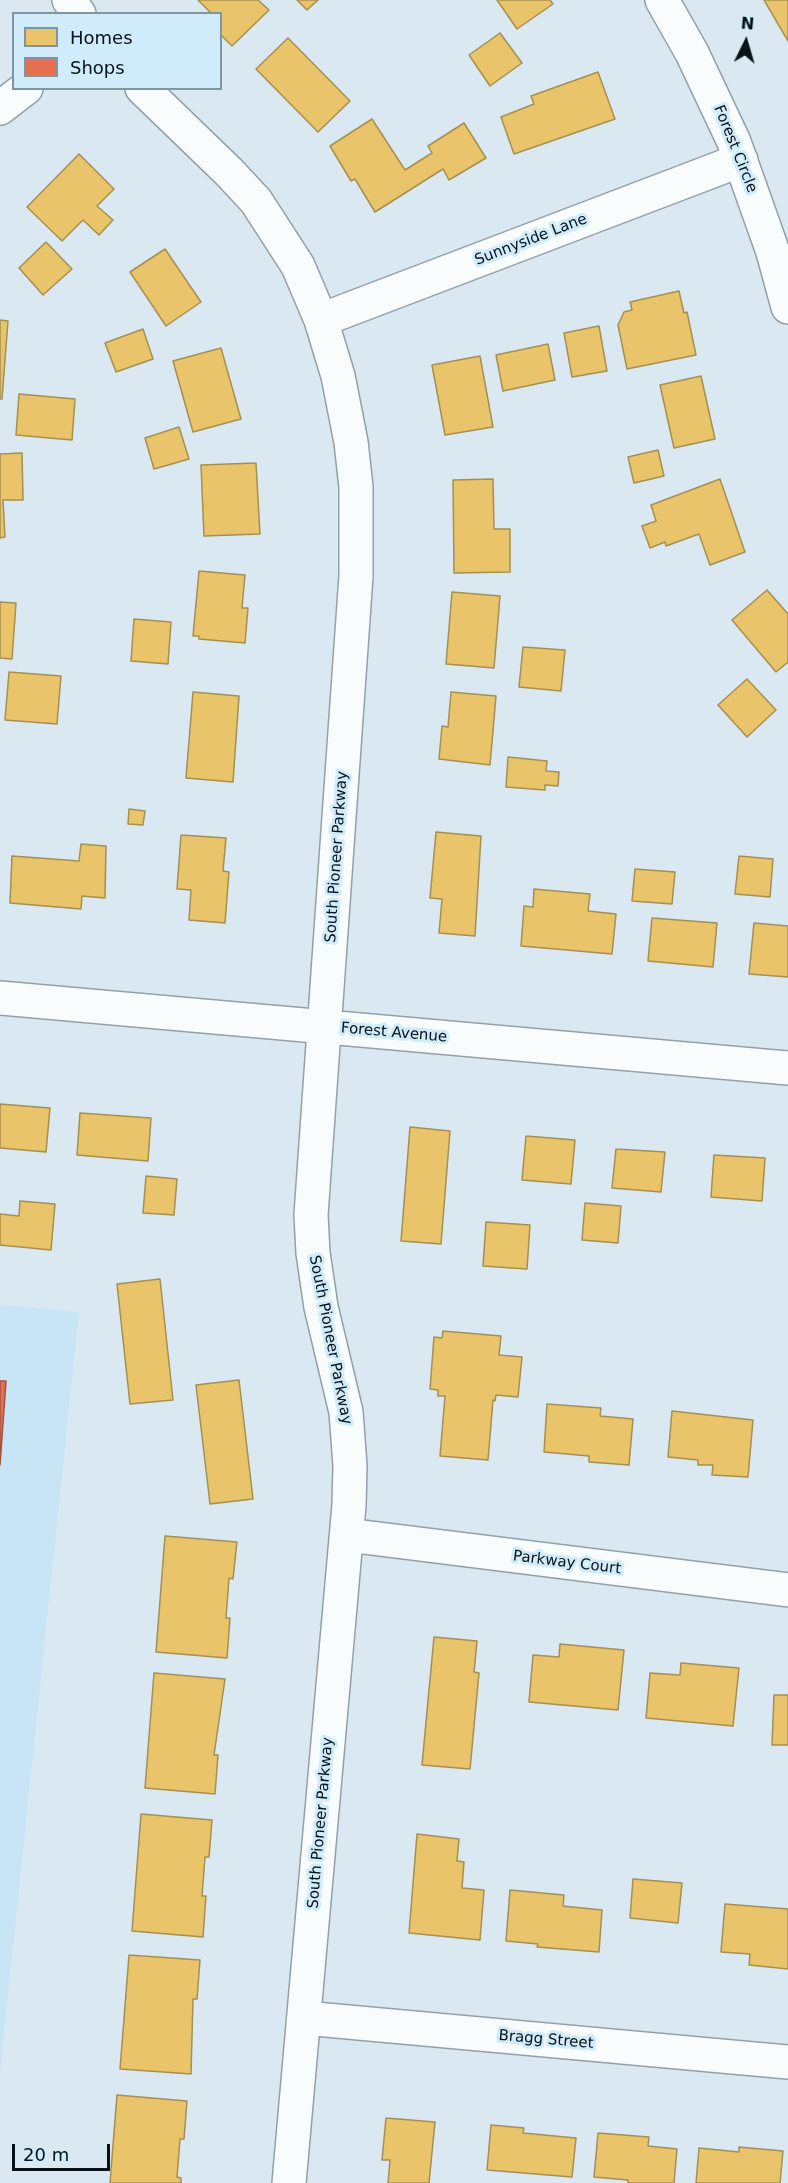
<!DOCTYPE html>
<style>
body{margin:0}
#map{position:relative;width:788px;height:2183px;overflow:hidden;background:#dae9f1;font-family:"DejaVu Sans",sans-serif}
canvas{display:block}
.legend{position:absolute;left:12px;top:12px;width:210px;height:78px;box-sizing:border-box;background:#d0ecfb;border:2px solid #7f95a0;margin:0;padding:8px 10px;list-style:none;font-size:18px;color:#061218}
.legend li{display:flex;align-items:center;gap:12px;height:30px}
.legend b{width:30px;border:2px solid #7f95a0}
.north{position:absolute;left:716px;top:12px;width:60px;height:60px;-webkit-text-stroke:4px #d0ecfb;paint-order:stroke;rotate:5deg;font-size:16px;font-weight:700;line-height:24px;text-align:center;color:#061218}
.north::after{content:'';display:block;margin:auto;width:21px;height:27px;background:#061218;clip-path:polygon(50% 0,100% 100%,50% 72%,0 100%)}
.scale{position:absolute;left:12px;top:2144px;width:98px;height:27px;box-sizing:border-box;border:3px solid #061218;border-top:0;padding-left:8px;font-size:18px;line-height:21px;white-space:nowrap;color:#061218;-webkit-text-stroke:4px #d0ecfb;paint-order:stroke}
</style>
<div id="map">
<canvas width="788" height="2183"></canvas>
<ul class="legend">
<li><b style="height:16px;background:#e9c46a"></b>Homes</li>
<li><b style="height:16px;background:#e76f51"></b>Shops</li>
</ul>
<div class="north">N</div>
<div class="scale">20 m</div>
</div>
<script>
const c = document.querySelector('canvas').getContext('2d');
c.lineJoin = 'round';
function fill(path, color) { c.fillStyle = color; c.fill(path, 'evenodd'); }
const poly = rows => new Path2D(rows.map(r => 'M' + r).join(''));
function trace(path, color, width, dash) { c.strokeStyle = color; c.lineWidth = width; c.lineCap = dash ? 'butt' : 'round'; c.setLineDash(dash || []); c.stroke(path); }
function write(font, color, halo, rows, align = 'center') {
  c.font = font + ' "DejaVu Sans",sans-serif'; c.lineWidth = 6; c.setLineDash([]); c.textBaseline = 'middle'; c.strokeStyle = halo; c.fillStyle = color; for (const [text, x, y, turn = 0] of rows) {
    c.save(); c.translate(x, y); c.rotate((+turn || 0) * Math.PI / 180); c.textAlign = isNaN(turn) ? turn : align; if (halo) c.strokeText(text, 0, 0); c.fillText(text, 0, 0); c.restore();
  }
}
const built = poly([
 [0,1305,79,1312,0,2071]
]);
const homes = poly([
 [198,0,258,0,269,10,232,46,220,34,220,14,212,14,198,0],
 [297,0,318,0,307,10,297,0],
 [497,0,550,0,553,4,517,29,497,0],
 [764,0,788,0,788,41,764,0],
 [500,33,522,63,490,86,469,55,500,33],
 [288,38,350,101,318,132,256,69,288,38],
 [598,72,615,119,514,154,501,117,534,104,531,96,598,72],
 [372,119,405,170,432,153,428,146,464,123,486,158,449,180,443,169,375,212,355,179,351,181,330,146,372,119],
 [79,154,114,189,97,206,113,220,99,235,83,220,62,241,27,207,79,154],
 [46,242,72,269,43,295,19,268,46,242],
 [165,249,201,302,166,326,130,272,165,249],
 [679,291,684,313,687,312,696,355,627,369,618,325,624,312,632,310,630,302,679,291],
 [0,320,8,321,2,399,0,399,0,320],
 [599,326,607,371,572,377,564,333,599,326],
 [143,329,153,359,116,372,105,343,143,329],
 [548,344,555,380,503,391,496,355,548,344],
 [221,348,241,419,193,432,173,361,221,348],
 [480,356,493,427,445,435,432,365,480,356],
 [701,376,715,439,674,448,660,385,701,376],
 [19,394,75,399,72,440,16,435,19,394],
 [179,427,189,459,154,469,145,438,179,427],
 [658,450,664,476,634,483,628,457,658,450],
 [22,453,23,500,3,500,5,537,0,538,0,454,22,453],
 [256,463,260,534,204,536,201,465,256,463],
 [493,479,494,529,510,529,510,572,454,573,453,480,493,479],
 [720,479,745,552,710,565,699,534,666,546,665,542,650,548,642,526,656,521,651,505,720,479],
 [199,571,245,575,242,608,248,608,245,643,199,639,199,636,193,636,199,571],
 [767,590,788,614,788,662,776,672,732,620,767,590],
 [452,592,500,596,494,668,446,664,452,592],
 [0,602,16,603,12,659,0,658,0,602],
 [134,619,171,622,168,664,131,661,134,619],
 [523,647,565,650,561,691,519,687,523,647],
 [9,672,61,676,57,724,5,720,9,672],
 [747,679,776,710,747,737,718,705,747,679],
 [193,692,239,696,233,782,186,778,193,692],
 [451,692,496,696,490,765,439,759,442,726,448,727,451,692],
 [508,757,547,761,546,771,559,772,558,786,545,785,545,790,506,787,508,757],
 [129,809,145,811,143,825,128,824,129,809],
 [436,832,481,836,475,936,439,933,442,899,430,898,436,832],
 [181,835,226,838,223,871,229,872,225,923,189,920,191,890,177,889,181,835],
 [81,844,106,846,105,898,82,896,81,909,10,903,12,856,79,861,81,844],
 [739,856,773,859,770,897,735,894,739,856],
 [635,869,675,872,672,904,632,901,635,869],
 [534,889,590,894,588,911,616,914,612,954,521,946,524,906,533,907,534,889],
 [652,918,717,923,713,967,648,961,652,918],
 [754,923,788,926,788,977,749,974,754,923],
 [0,1104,50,1108,46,1152,0,1148,0,1104],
 [80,1113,151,1118,148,1161,77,1155,80,1113],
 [410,1127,450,1131,441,1244,401,1241,410,1127],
 [526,1136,575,1140,571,1184,522,1180,526,1136],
 [616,1149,665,1152,661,1192,612,1188,616,1149],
 [714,1155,765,1158,762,1201,711,1197,714,1155],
 [146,1176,177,1179,174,1215,143,1213,146,1176],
 [20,1201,55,1204,51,1250,0,1245,0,1214,19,1216,20,1201],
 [585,1203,621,1206,618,1243,582,1240,585,1203],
 [486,1222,530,1225,527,1269,483,1266,486,1222],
 [160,1279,173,1400,130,1404,117,1284,160,1279],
 [443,1331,501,1336,499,1355,522,1357,518,1397,496,1395,495,1401,493,1400,488,1460,440,1456,445,1396,438,1396,438,1390,430,1389,434,1337,442,1338,443,1331],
 [239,1380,253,1499,210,1504,196,1385,239,1380],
 [547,1404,601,1408,600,1416,633,1419,629,1465,589,1462,589,1456,544,1452,547,1404],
 [672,1411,753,1420,748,1477,712,1475,713,1465,698,1465,698,1460,668,1457,672,1411],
 [165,1536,237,1542,233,1579,229,1578,226,1618,230,1618,227,1658,156,1652,165,1536],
 [434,1637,477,1641,474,1672,479,1673,470,1769,422,1765,434,1637],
 [560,1644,624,1650,618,1710,529,1702,533,1655,559,1657,560,1644],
 [681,1663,739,1668,733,1726,646,1718,650,1673,680,1675,681,1663],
 [154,1673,225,1679,214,1755,218,1755,215,1794,145,1788,154,1673],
 [774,1695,788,1695,788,1745,772,1745,774,1695],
 [141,1814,212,1820,209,1857,205,1857,202,1896,206,1896,203,1937,132,1931,141,1814],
 [417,1834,459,1839,457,1861,464,1862,462,1888,484,1890,480,1940,409,1933,417,1834],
 [633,1879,682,1883,678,1923,630,1918,633,1879],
 [510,1890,564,1895,563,1906,602,1910,599,1952,537,1947,538,1944,506,1941,510,1890],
 [725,1904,788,1909,788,1969,749,1965,750,1954,721,1952,725,1904],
 [129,1955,200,1960,197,1999,193,1999,191,2074,120,2069,129,1955],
 [117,2095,187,2101,184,2139,180,2139,177,2177,181,2178,181,2183,110,2183,117,2095],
 [386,2118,435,2122,429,2183,388,2183,390,2160,382,2160,386,2118],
 [491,2125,524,2128,523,2133,576,2138,572,2177,487,2170,491,2125],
 [598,2133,649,2137,648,2146,677,2149,674,2183,628,2183,628,2180,594,2177,598,2133],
 [739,2147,783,2151,780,2183,696,2183,699,2148,739,2152,739,2147]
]);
const shops = poly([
 [0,1381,6,1381,0,1465,0,1381]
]);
const street = poly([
 [69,0,79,14],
 [662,0,692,53,734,142,773,252,788,307],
 [142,88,229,172,256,201,298,266,321,320,338,376,351,442,356,487,356,576,311,1215,313,1253,321,1307,346,1412,350,1466,349,1505,289,2183],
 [0,108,26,88],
 [321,320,741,160],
 [0,998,788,1068],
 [347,1535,788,1590],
 [304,2018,788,2062]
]);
const streetNames = [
 ["Forest Circle",735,149,68],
 ["Sunnyside Lane",531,240,-21],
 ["South Pioneer Parkway",337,857,-86],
 ["Forest Avenue",394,1033,5],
 ["South Pioneer Parkway",330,1340,79],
 ["Parkway Court",567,1563,7],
 ["South Pioneer Parkway",321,1823,-85],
 ["Bragg Street",546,2040,5]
];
fill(built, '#c7e5f5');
fill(homes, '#e9c46a');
trace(homes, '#a58f51', 1.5);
fill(shops, '#e76f51');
trace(shops, '#a45340', 1.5);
trace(street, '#93a0a7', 36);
trace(street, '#f9fcfd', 33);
write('15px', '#061218', '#d0ecfb', streetNames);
</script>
